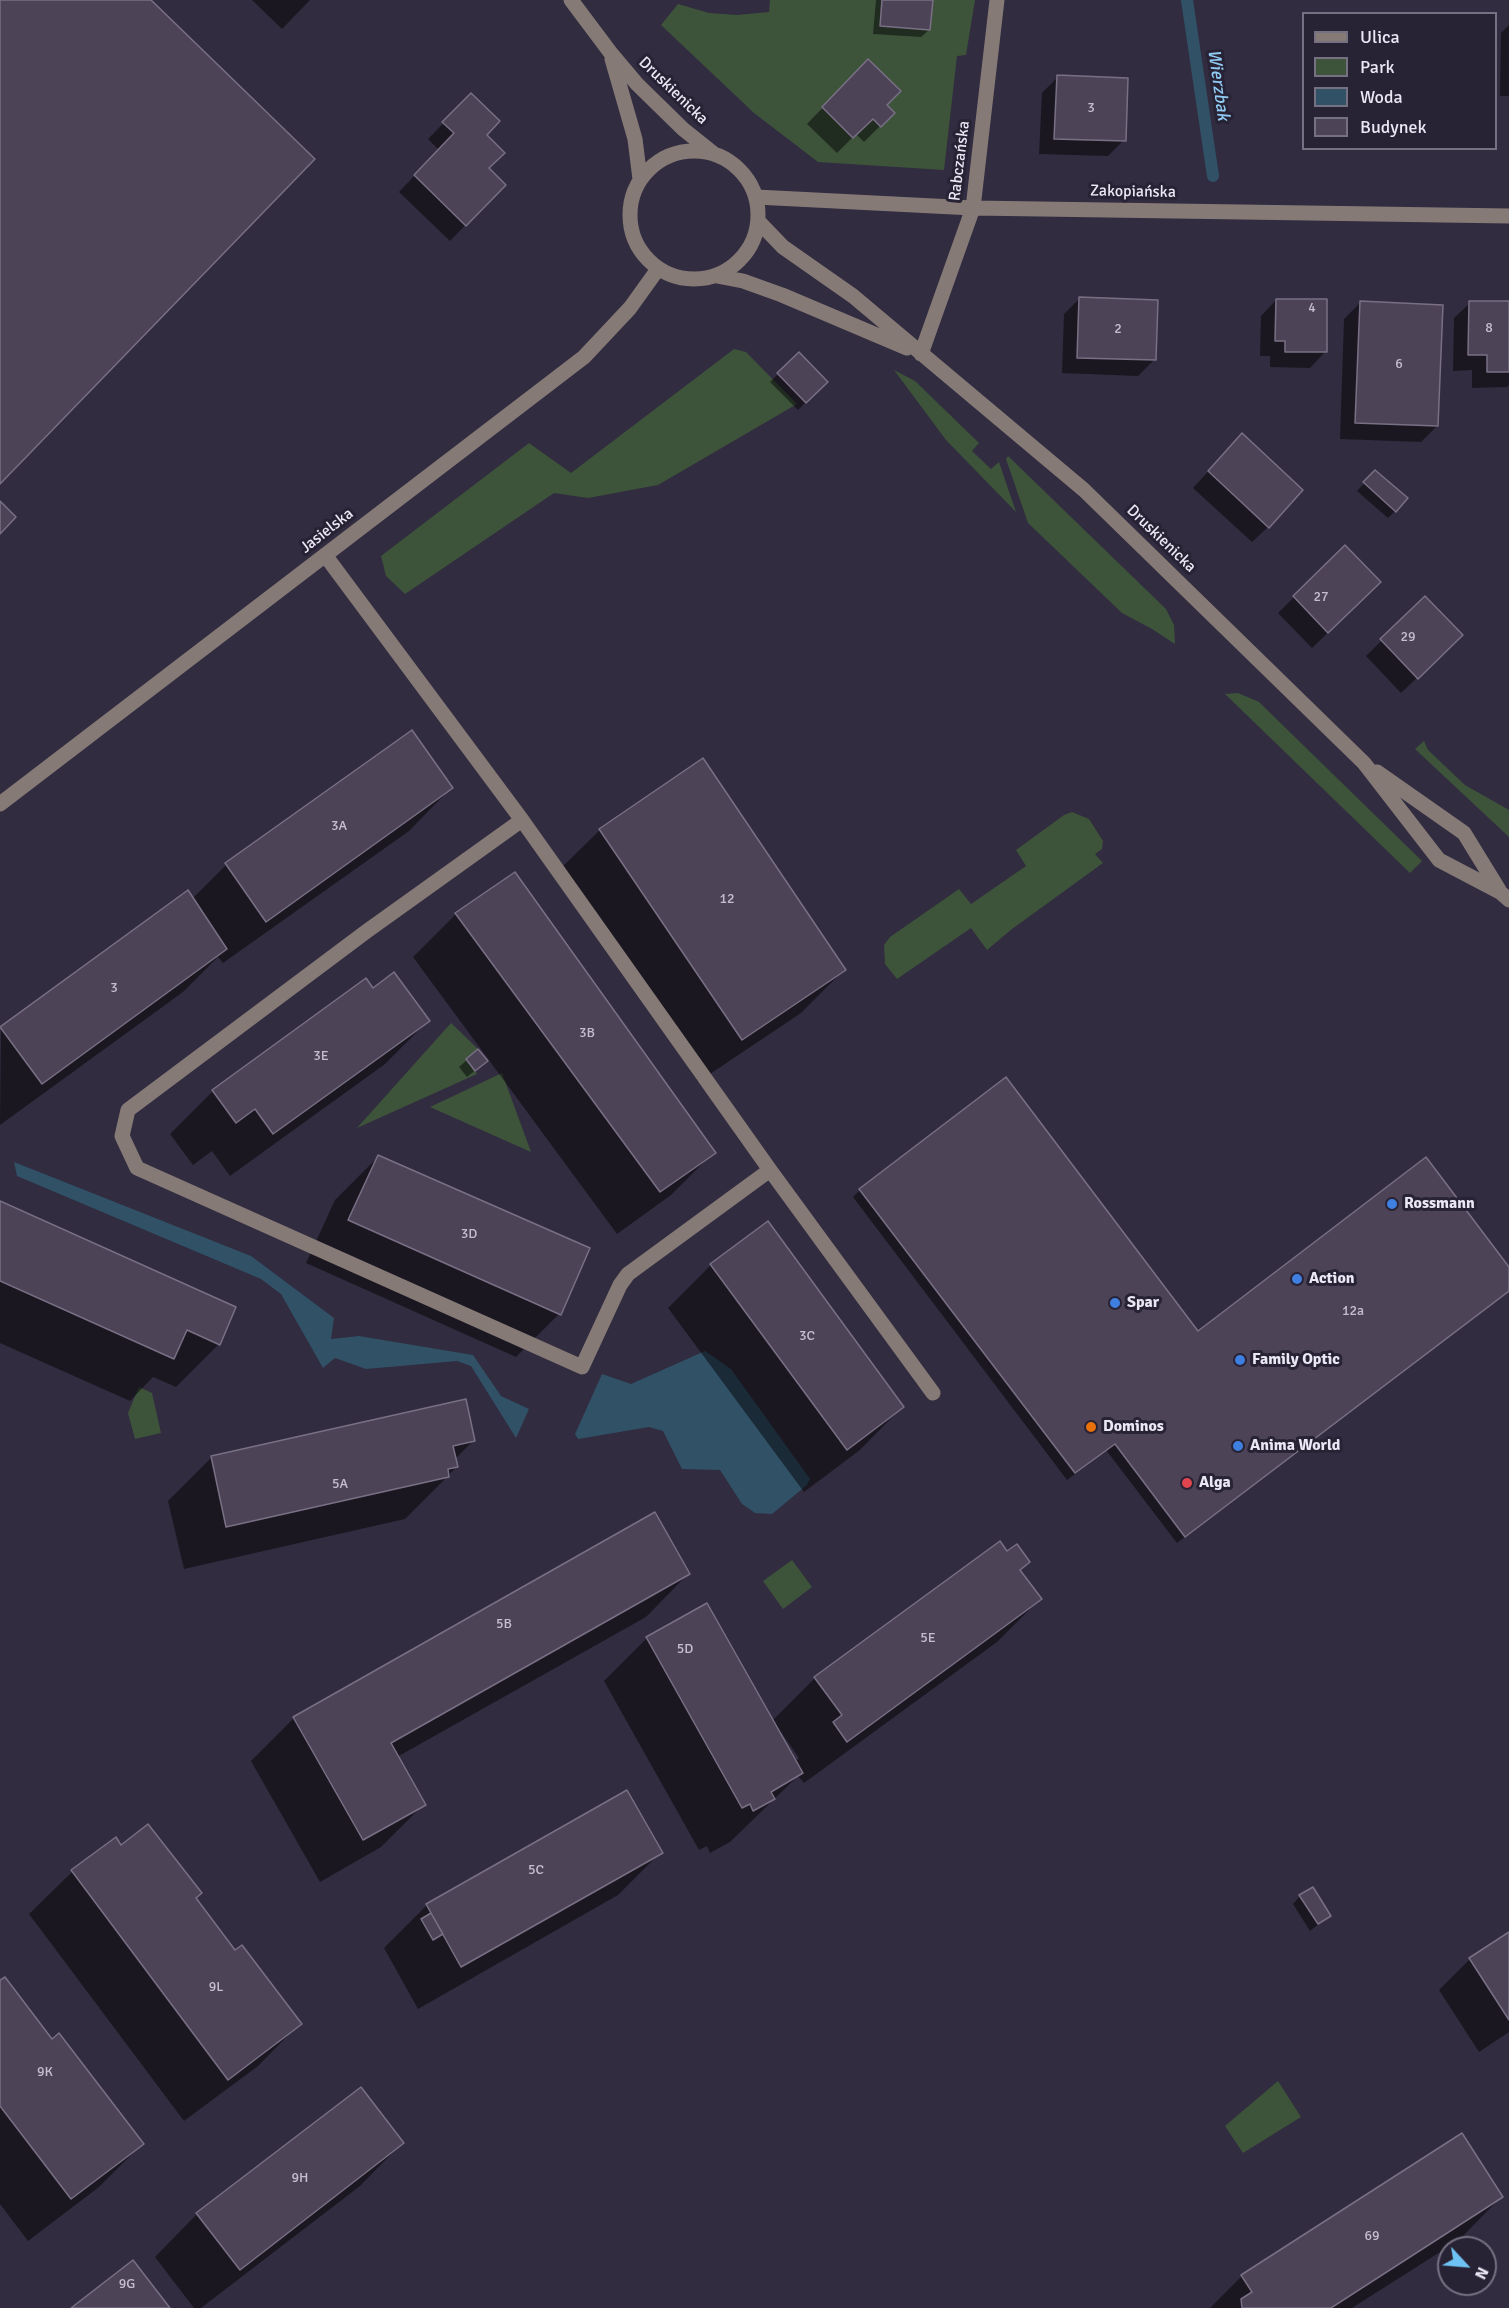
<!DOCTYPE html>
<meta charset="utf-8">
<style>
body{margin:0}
#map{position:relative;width:1509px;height:2308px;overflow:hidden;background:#312c3f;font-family:Signika,sans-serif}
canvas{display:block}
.legend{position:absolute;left:1302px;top:12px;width:195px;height:138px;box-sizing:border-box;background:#282235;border:2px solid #767182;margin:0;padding:8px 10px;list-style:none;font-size:18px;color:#ebe8f5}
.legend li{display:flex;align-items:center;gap:12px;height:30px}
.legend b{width:30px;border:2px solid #767182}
.north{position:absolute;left:1437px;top:2236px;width:60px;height:60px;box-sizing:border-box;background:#282235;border:2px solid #767182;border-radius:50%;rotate:116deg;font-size:16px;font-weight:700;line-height:24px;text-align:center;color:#ebe8f5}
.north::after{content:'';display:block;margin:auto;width:21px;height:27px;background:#6ec2f3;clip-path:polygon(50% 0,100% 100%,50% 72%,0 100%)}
</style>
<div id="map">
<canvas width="1509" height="2308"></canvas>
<ul class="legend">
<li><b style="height:8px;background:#867a77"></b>Ulica</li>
<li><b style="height:16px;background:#3d543b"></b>Park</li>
<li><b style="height:16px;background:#315167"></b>Woda</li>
<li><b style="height:16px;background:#4d4357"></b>Budynek</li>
</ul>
<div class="north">N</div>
</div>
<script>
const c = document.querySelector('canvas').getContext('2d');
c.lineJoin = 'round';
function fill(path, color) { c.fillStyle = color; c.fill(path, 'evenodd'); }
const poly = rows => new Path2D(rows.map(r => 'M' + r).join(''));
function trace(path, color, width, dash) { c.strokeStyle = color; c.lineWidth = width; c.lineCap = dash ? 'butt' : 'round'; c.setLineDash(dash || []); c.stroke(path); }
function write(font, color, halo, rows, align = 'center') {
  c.font = font + ' Signika,sans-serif'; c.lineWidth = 6; c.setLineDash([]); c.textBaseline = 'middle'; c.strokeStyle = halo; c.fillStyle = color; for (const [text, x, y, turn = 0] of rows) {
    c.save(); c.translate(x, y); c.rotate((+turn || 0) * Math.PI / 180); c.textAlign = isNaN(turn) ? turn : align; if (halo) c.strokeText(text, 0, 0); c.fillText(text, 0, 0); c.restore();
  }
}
const green = poly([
 [770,0,975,0,966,55,957,56,944,170,818,162,754,113,661,25,678,4,709,13,737,15,769,12],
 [734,349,746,352,797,404,658,485,588,498,554,493,405,594,386,576,381,556,529,443,571,473],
 [894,370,915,381,979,443,972,451,991,469,999,462,1016,512,946,440],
 [1008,456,1166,609,1174,625,1175,644,1152,629,1122,613,1028,523,1006,459],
 [1238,693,1259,702,1422,861,1410,873,1225,694],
 [1424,741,1428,750,1465,785,1509,810,1509,837,1415,749],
 [1072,812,1089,819,1103,841,1102,849,1095,854,1103,863,1012,929,987,950,971,928,897,979,885,964,884,945,890,937,959,889,971,904,1026,866,1016,850,1064,815],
 [451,1023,478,1049,466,1059,477,1074,357,1128],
 [502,1073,531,1152,430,1107],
 [139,1387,152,1393,161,1433,135,1439,128,1413],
 [792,1560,812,1587,783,1609,763,1581],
 [1278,2081,1301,2117,1243,2153,1225,2126]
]);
const water = poly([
 [14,1162,251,1256,334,1318,331,1339,359,1336,473,1355,501,1396,529,1409,516,1438,471,1366,457,1361,366,1369,335,1358,323,1368,281,1294,261,1279,17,1176],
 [705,1351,731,1369,810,1479,807,1485,772,1514,755,1513,742,1504,720,1470,682,1469,663,1431,649,1427,578,1439,575,1434,602,1374,631,1384]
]);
const shadow = poly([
 [252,0,310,0,282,29],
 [876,0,931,0,929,30,921,37,873,34],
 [1509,25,1509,96,1500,96,1501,33],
 [868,61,885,105,893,113,864,142,856,134,837,153,807,124],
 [1058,77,1124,140,1108,156,1039,154,1042,93],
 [471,95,485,135,487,169,504,185,450,241,399,192,439,150,428,139],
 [1080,298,1154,360,1138,376,1062,373,1064,314],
 [1276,300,1325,352,1310,368,1270,367,1270,356,1260,356,1261,316],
 [1360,303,1437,426,1421,442,1340,439,1344,319],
 [1470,303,1509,303,1509,385,1507,387,1472,388,1472,370,1453,371,1454,318],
 [799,354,826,382,798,410,770,382],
 [1227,451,1268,527,1252,542,1193,488],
 [1375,472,1395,511,1388,518,1357,491],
 [1345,547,1364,598,1312,648,1278,613],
 [1425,598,1445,651,1401,693,1366,656],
 [412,733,451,788,409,831,223,963,218,957,183,992,0,1125,1,1028,192,899,226,865],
 [600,830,844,970,801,1013,698,1082,557,872],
 [514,874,714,1152,671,1195,617,1234,413,957,456,914],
 [366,980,373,990,428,1021,385,1064,230,1176,212,1151,193,1165,170,1134,213,1091],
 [467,1060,478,1068,467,1077,459,1067],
 [378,1157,588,1249,559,1314,516,1357,306,1263,335,1200],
 [860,1190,1198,1333,1509,1270,1509,1291,1177,1543,1106,1450,1067,1480,853,1197],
 [0,1202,234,1308,218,1345,176,1387,153,1377,130,1401,0,1343],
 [711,1265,902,1407,860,1450,804,1492,668,1308],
 [465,1401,474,1440,454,1460,456,1467,448,1476,405,1519,184,1569,168,1501,211,1458],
 [1006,1553,1028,1562,1019,1571,1040,1599,997,1642,804,1783,798,1776,730,1842,710,1853,707,1846,699,1850,604,1681,647,1638,706,1605,772,1721,815,1678],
 [781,1732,799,1758,795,1762,779,1734],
 [688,1574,646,1617,397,1757,424,1804,381,1847,320,1882,251,1761,294,1718],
 [626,1792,661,1852,618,1895,418,2009,384,1948,427,1905],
 [115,1839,121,1847,194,1898,235,1952,300,2023,258,2066,184,2121,29,1914,72,1872],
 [1300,1896,1329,1916,1310,1931,1293,1904],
 [1509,1934,1509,2032,1479,2052,1439,1990,1470,1959],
 [0,1982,142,2144,99,2187,28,2241,0,2204],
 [402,2143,360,2186,201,2308,194,2308,155,2257,197,2214],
 [1501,2197,1459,2240,1352,2308,1210,2308,1242,2276]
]);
const stream = poly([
 [1187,0,1213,176]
]);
const building = poly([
 [0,0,151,0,315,159,0,484,0,0],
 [882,0,933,0,930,30,880,26,882,0],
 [868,59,901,91,887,105,895,113,881,127,873,119,853,138,822,107,868,59],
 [1057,75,1128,78,1126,141,1054,139,1057,75],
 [471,93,500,121,487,135,505,153,489,168,506,185,466,226,414,175,454,133,442,122,471,93],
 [1079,297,1158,300,1156,360,1077,358,1079,297],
 [1276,299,1327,299,1327,352,1285,352,1285,341,1275,341,1276,299],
 [1360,301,1443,305,1438,426,1355,423,1360,301],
 [1469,301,1509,301,1509,372,1487,372,1487,355,1468,355,1469,301],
 [799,352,828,382,806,403,777,373,799,352],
 [1242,433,1303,490,1269,528,1208,471,1242,433],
 [1375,470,1408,498,1396,512,1363,482,1375,470],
 [0,501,16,517,0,534,0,501],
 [1345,545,1381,582,1328,633,1293,596,1345,545],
 [1425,596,1463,635,1418,679,1380,639,1425,596],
 [412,730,453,788,266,922,225,863,412,730],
 [703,758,846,970,742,1040,599,829,703,758],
 [515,872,716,1153,660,1192,455,913,515,872],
 [188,890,227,949,42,1084,0,1027,188,890],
 [394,972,430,1021,273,1134,255,1109,236,1123,212,1090,366,978,373,988,394,972],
 [478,1049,488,1061,475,1071,466,1059,478,1049],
 [1006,1077,1198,1331,1426,1157,1509,1267,1509,1291,1185,1537,1115,1444,1075,1473,859,1189,1006,1077],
 [378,1155,590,1248,561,1315,348,1220,378,1155],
 [0,1201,236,1307,220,1345,187,1330,174,1359,0,1281,0,1201],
 [768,1221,904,1407,847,1450,710,1264,768,1221],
 [466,1399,475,1441,453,1446,458,1467,448,1469,449,1477,226,1527,211,1456,466,1399],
 [655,1512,690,1574,391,1743,426,1805,363,1840,293,1717,655,1512],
 [1000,1541,1007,1551,1017,1544,1030,1562,1020,1570,1042,1599,847,1742,833,1722,842,1715,814,1677,1000,1541],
 [707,1603,803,1773,771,1792,775,1799,753,1811,750,1804,742,1808,646,1637,707,1603],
 [627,1790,663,1853,461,1967,426,1904,627,1790],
 [148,1824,202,1893,196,1898,235,1950,242,1945,302,2024,228,2080,71,1870,116,1837,121,1845,148,1824],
 [1313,1887,1331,1916,1318,1924,1299,1895,1313,1887],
 [431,1913,443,1934,433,1940,421,1919,431,1913],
 [1509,1932,1509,2020,1469,1958,1509,1932],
 [5,1977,52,2039,59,2033,144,2144,71,2199,0,2106,0,1980,5,1977],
 [361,2087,404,2143,240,2270,196,2213,361,2087],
 [1462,2133,1503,2197,1331,2308,1242,2308,1241,2299,1252,2292,1241,2275,1462,2133],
 [133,2260,170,2308,71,2308,133,2260]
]);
const minor = poly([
 [571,0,610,52,637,84,683,129,713,153],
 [612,59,635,139,640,179],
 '630 215a64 64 0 1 1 128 0a64 64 0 1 1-128 0Z',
 [756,197,973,208,1509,216],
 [758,221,783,247,853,296,1084,490,1364,763,1439,860,1500,892,1509,900],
 [717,276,743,281,782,295,907,348],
 [921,354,973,208,997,0],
 [325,555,522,820,770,1170,933,1393],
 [1377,772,1464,833,1499,890],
 [0,804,584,357,630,308,658,269],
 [522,820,367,931,128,1110,122,1136,137,1168,582,1367,620,1285,628,1274,770,1170]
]);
const markers = [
 [1392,1204,6,"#3f7fe0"],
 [1297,1279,6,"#3f7fe0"],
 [1115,1303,6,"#3f7fe0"],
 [1240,1360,6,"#3f7fe0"],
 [1091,1427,6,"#e8710a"],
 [1238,1446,6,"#3f7fe0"],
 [1187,1483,6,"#e0444e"]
];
const numberNames = [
 ["3",1091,108],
 ["4",1312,308],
 ["8",1489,328],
 ["2",1118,329],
 ["6",1399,364],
 ["27",1321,597],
 ["29",1408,637],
 ["3A",339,826],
 ["12",727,899],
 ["3",114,988],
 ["3B",587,1033],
 ["3E",321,1056],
 ["3D",469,1234],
 ["12a",1353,1311],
 ["3C",807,1336],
 ["5A",340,1484],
 ["5B",504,1624],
 ["5E",928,1638],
 ["5D",685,1649],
 ["5C",536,1870],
 ["9L",216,1987],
 ["9K",45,2072],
 ["9H",300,2178],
 ["69",1372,2236],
 ["9G",127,2284]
];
const streetNames = [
 ["Druskienicka",673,91,44],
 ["Rabczańska",960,161,-83],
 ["Zakopiańska",1133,192,1],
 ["Jasielska",327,531,-38],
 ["Druskienicka",1161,539,44]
];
const poiNames = [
 ["Rossmann",1404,1204],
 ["Action",1309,1279],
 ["Spar",1127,1303],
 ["Family Optic",1252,1360],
 ["Dominos",1103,1427],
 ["Anima World",1250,1446],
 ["Alga",1199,1483]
];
const waterNames = [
 ["Wierzbak",1218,85,82]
];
fill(green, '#3d543b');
fill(water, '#315167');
fill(shadow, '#0007');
trace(stream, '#315167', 12);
fill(building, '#4d4357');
trace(building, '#7a7085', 1.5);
trace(minor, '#867a77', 15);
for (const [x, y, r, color] of markers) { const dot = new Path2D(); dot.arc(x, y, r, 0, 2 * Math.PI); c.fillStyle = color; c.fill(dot); trace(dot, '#282235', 2); }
write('14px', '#c4bfce', null, numberNames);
write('16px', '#ebe8f5', '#282235', streetNames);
write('bold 16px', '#ebe8f5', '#282235', poiNames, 'left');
write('italic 18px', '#90cbf2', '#282235', waterNames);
</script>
